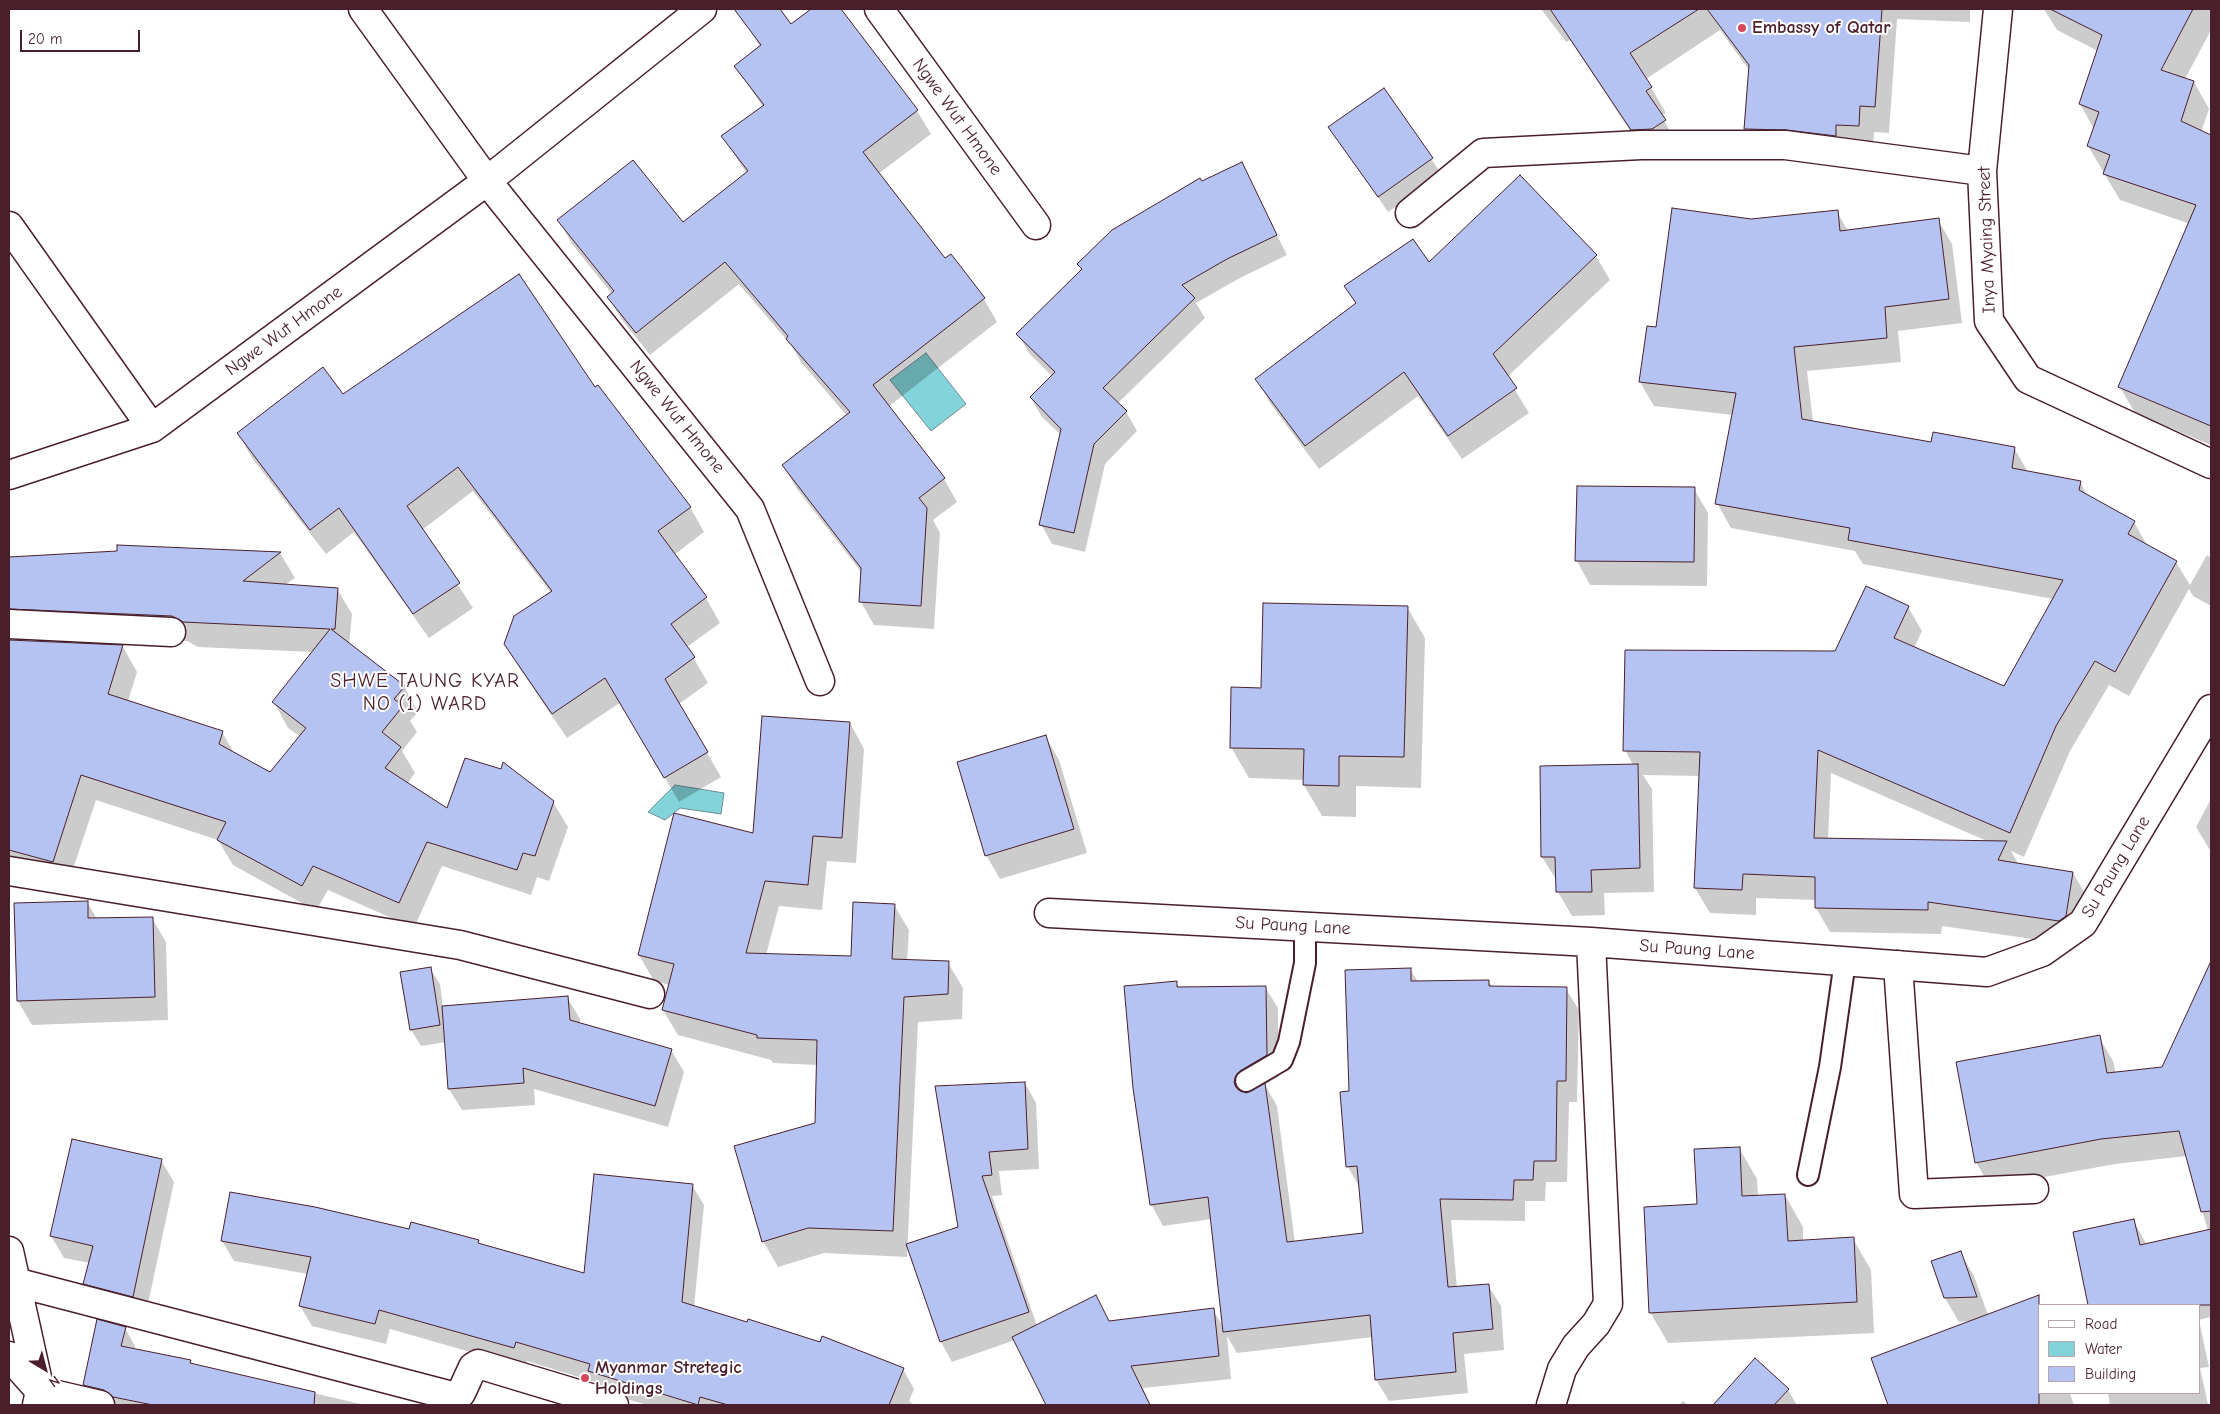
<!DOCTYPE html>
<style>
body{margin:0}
#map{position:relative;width:2220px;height:1414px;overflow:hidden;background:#fff;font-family:"Comic Neue",sans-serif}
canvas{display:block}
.frame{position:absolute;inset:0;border:10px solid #4a1f2b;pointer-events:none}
.legend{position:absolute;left:2038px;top:1304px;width:162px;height:90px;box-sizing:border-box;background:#fff;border:1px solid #b7a5aa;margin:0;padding:6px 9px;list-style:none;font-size:15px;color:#4a1f2b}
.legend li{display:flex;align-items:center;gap:10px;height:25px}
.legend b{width:25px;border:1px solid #b7a5aa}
.north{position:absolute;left:20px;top:1344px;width:50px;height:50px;-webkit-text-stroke:4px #fff;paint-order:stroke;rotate:143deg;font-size:14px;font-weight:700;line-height:20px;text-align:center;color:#4a1f2b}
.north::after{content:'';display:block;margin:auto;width:18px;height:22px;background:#4a1f2b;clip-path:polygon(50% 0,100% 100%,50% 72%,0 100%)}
.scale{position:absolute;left:20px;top:30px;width:120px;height:22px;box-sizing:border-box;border:2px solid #4a1f2b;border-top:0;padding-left:6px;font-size:15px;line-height:18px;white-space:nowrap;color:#4a1f2b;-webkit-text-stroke:4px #fff;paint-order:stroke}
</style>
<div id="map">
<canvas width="2220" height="1414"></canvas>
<div class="frame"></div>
<ul class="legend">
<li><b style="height:6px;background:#fff"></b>Road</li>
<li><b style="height:14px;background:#83d4da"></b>Water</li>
<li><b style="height:14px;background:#b5c3f3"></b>Building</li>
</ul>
<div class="north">N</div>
<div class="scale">20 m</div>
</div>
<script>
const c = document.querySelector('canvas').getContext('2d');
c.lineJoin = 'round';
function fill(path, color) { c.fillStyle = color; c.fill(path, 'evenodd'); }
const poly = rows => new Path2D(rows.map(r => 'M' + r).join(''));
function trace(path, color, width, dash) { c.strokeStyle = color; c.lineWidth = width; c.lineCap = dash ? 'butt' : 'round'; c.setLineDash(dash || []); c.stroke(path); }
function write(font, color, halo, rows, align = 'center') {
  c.font = font + ' "Comic Neue",sans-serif'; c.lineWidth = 4; c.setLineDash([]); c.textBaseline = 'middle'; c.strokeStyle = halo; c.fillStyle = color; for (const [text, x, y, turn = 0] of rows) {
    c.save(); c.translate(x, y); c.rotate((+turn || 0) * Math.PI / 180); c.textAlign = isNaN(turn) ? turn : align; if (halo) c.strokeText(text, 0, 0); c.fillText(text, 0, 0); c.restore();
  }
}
const water = poly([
 [926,353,966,404,931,431,890,380,926,353],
 [675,785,724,793,721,814,680,808,665,820,648,812,675,785]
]);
const shadow = poly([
 [757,9,778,9,791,26,813,9,839,9,917,111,931,134,878,174,945,260,950,256,984,299,997,322,888,407,944,479,957,502,933,520,940,533,934,629,874,625,861,602,862,573,797,489,783,466,847,416,801,362,791,345,739,284,650,355,622,320,608,297,612,294,572,244,559,221,683,224,747,174,723,137,763,107,736,66,760,47,743,19],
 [1541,9,1970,9,1970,22,1897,19,1889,133,1874,132,1873,152,1760,155,1746,129,1749,70,1720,30,1646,79,1666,113,1661,116,1679,146,1646,155,1570,40,1566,42],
 [2044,9,2211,9,2211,30,2185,79,2194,82,2209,109,2201,132,2211,136,2211,231,2120,200,2088,146,2094,129,2080,104,2098,51,2057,30],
 [1384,89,1442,175,1388,212,1330,127],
 [1241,164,1287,255,1238,279,1196,303,1205,318,1117,404,1126,412,1137,431,1105,464,1085,552,1052,544,1041,524,1061,435,1042,417,1031,398,1052,376,1029,353,1018,334,1082,271,1079,264,1202,183],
 [1837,212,1848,231,1938,220,1952,244,1962,323,1898,331,1901,362,1807,371,1813,422,1932,444,2014,448,2028,472,2080,482,2088,497,2134,522,2148,547,2176,562,2190,585,2207,555,2211,558,2211,606,2193,596,2189,589,2129,696,2109,685,2070,751,2024,857,2011,851,2019,865,2073,873,2087,897,2074,945,1942,926,1941,934,1830,932,1816,908,1816,900,1756,898,1756,915,1710,913,1695,888,1700,776,1643,775,1652,789,1654,892,1604,893,1605,915,1572,916,1558,892,1557,881,1542,857,1541,768,1633,765,1625,750,1836,653,1908,607,1922,631,1914,648,2004,688,2053,599,1863,564,1855,551,1731,528,1717,503,1733,415,1654,406,1640,382,1657,328,1751,220],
 [1831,773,1989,842,1828,840],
 [2183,238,2211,250,2211,445,2135,413,2120,387],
 [1596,256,1610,280,1507,377,1529,413,1462,459,1418,396,1319,469,1270,403,1257,379,1356,304,1346,287,1429,264],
 [595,389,690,507,704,532,674,555,706,598,720,623,687,647,708,683,679,704,721,777,679,802,621,702,567,738,520,669,506,644,551,593,473,491,422,530,473,608,429,638,354,532,326,554,252,458,238,433,343,396],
 [1694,489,1708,513,1707,586,1590,585,1577,561],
 [118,546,280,553,295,578,285,585,337,589,352,614,349,645,404,686,418,712,410,721,417,732,402,751,415,773,407,784,448,810,553,802,568,827,549,881,537,877,531,895,442,866,414,928,328,890,316,911,233,865,218,840,96,800,67,887,9,869,9,558,118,552],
 [25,633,187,641,198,647,313,652,274,702,288,728,301,737,270,774,235,755,222,732,128,701,137,672,123,647,10,641,16,635],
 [1407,607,1425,638,1421,788,1356,786,1356,817,1322,816,1304,785,1304,780,1249,778,1231,747,1262,690],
 [850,723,864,749,856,863,827,861,822,910,779,906,766,955,852,957,894,905,909,930,907,961,948,963,963,988,962,1019,918,1022,907,1257,824,1253,778,1267,763,1241,816,1124,818,1065,773,1063,771,1060,678,1035,663,1010,670,985,654,981,639,955,755,835],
 [1045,736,1059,760,1087,853,1000,879,986,855],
 [2211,799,2211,852,2196,827],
 [87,902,97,919,152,918,166,942,168,1020,32,1025,18,1001],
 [2211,964,2211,1317,2199,1320,2209,1367,2200,1368,2208,1404,2110,1405,2108,1393,2199,1393,2199,1305,2090,1305,2075,1233,2133,1220,2147,1245,2208,1231,2187,1156,2115,1164,1990,1187,1976,1162,2099,1037,2113,1061,2116,1074,2163,1068],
 [430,968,440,984,443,1007,567,997,580,1019,580,1024,671,1050,684,1072,668,1127,534,1089,535,1105,462,1110,449,1089,446,1042,421,1046,411,1030,402,973],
 [1410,969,1418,982,1488,981,1492,987,1566,989,1579,1010,1577,1102,1569,1102,1567,1182,1546,1182,1545,1201,1525,1201,1525,1221,1451,1220,1457,1288,1488,1285,1501,1306,1504,1350,1464,1354,1468,1393,1389,1401,1376,1380,1373,1337,1237,1353,1227,1336,1231,1379,1143,1388,1151,1405,1048,1405,1015,1340,952,1362,941,1342,908,1245,959,1228,937,1087,1025,1083,1036,1103,1039,1169,999,1171,1002,1195,992,1196,1037,1326,1095,1297,1110,1322,1213,1310,1224,1328,1212,1219,1163,1226,1151,1204,1176,982,1180,989,1265,987,1278,1008,1279,1076,1265,1085,1277,1106,1295,1243,1364,1234,1360,1188,1348,1167,1350,1092],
 [1739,1148,1757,1179,1758,1197,1785,1195,1803,1227,1803,1241,1853,1239,1871,1270,1874,1333,1668,1343,1650,1312,1698,1205],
 [161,1160,174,1182,145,1318,97,1305,85,1283,90,1263,64,1258,51,1236],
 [692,1185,704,1205,694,1307,903,1369,914,1389,909,1401,914,1405,647,1405,600,1391,595,1382,527,1361,526,1368,390,1329,386,1344,312,1326,300,1306,308,1274,234,1261,222,1241,410,1231,478,1241,480,1245,586,1274],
 [1960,1252,1974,1276,1988,1315,2039,1393,2070,1393,2074,1405,1890,1405,1873,1359,1971,1321,1959,1322,1945,1298],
 [125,1328,135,1346,135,1350,190,1361,193,1365,365,1405,103,1405,95,1403,85,1385],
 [1755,1360,1788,1390,1797,1405,1715,1405],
 [1683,1401,1688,1405,1679,1405]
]);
const building = poly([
 [734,9,780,9,791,24,811,9,841,9,918,110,863,152,945,258,951,254,985,298,873,385,945,478,919,498,927,508,921,606,859,602,861,568,782,465,850,412,786,339,788,336,725,262,636,333,607,297,614,291,557,220,633,160,683,222,748,171,721,136,764,105,734,66,761,45,734,9],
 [1550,9,1699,9,1630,53,1652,87,1646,91,1666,120,1652,129,1631,130,1550,9],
 [1707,9,1882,9,1875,107,1860,106,1859,126,1836,125,1836,136,1787,130,1744,129,1749,65,1707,9],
 [2050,9,2193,9,2161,70,2194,81,2181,121,2211,135,2211,426,2118,387,2196,205,2103,174,2110,155,2087,146,2099,112,2079,104,2102,35,2050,9],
 [1384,88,1433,158,1378,197,1328,127,1384,88],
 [1242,162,1277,235,1227,259,1182,285,1195,298,1103,388,1127,411,1094,444,1074,533,1039,525,1061,429,1030,397,1055,372,1016,334,1082,269,1077,264,1112,230,1200,178,1202,181,1242,162],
 [1520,175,1597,255,1493,354,1517,388,1448,436,1404,372,1305,446,1255,379,1356,303,1344,286,1413,239,1429,262,1520,175],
 [1672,208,1751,219,1838,210,1840,231,1939,218,1949,299,1885,307,1887,338,1794,347,1802,419,1931,442,1933,432,2015,447,2012,468,2081,481,2079,490,2135,521,2128,534,2177,561,2115,672,2095,661,2056,726,2010,833,1818,750,1814,838,2007,841,1998,860,2073,872,2066,916,2059,921,1928,902,1928,910,1815,908,1815,877,1743,874,1742,890,1694,888,1700,752,1623,751,1625,650,1835,651,1866,586,1909,606,1894,638,2004,686,2063,580,1848,540,1850,528,1715,504,1736,393,1639,382,1647,326,1656,327,1672,208],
 [519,274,595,387,598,385,691,507,658,531,707,597,671,624,695,657,665,679,708,752,664,778,605,678,552,714,504,644,514,616,552,591,458,467,407,506,460,583,413,614,339,508,310,530,237,433,323,367,343,394,519,274],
 [1577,486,1695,487,1694,562,1575,561,1577,486],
 [117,545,281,552,243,581,338,588,335,629,331,629,405,686,394,699,403,706,382,732,401,747,385,768,447,808,465,758,501,769,503,762,554,801,535,856,523,853,517,870,427,842,399,903,313,866,302,886,217,840,226,822,81,775,53,862,9,850,9,640,123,645,108,694,223,731,219,744,270,772,306,728,272,702,330,629,183,622,172,616,9,609,9,557,117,551,117,545],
 [1263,603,1408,606,1404,757,1339,756,1339,786,1303,785,1304,749,1230,748,1231,687,1261,688,1263,603],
 [762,716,850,722,842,838,813,836,808,885,765,881,746,953,851,956,853,902,895,904,892,959,949,961,948,994,904,997,893,1231,808,1228,762,1242,734,1146,815,1123,817,1040,757,1038,757,1035,662,1010,674,964,638,955,674,813,753,833,762,716],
 [1046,735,1074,829,985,856,957,762,1046,735],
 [1638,764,1640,868,1591,870,1592,892,1556,892,1555,857,1541,857,1540,766,1638,764],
 [88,901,88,918,153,917,155,997,17,1001,14,903,88,901],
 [2211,961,2211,1211,2201,1212,2179,1131,2101,1139,1975,1163,1956,1062,2100,1035,2107,1073,2162,1067,2211,961],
 [431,967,440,1025,410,1030,400,972,431,967],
 [1411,968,1411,981,1489,980,1489,986,1567,987,1566,1081,1557,1081,1556,1161,1534,1161,1533,1180,1514,1180,1513,1200,1440,1199,1448,1287,1489,1284,1493,1329,1453,1333,1456,1372,1375,1380,1370,1315,1223,1332,1208,1197,1150,1205,1133,1088,1124,986,1177,981,1177,987,1266,986,1267,1055,1240,1071,1234,1082,1236,1087,1246,1093,1265,1083,1287,1242,1363,1233,1357,1166,1346,1167,1340,1092,1349,1091,1345,970,1411,968],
 [568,996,570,1020,672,1049,655,1106,523,1068,524,1083,448,1089,442,1006,568,996],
 [1025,1082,1028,1149,989,1152,992,1175,982,1176,1029,1312,940,1342,906,1244,958,1227,935,1086,1025,1082],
 [72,1139,162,1159,133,1297,83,1284,93,1246,50,1236,72,1139],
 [1740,1147,1742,1196,1785,1194,1788,1241,1854,1237,1857,1302,1649,1313,1644,1207,1697,1204,1694,1149,1740,1147],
 [594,1174,693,1184,682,1302,747,1322,748,1319,820,1342,822,1336,904,1368,889,1405,728,1405,700,1397,698,1405,588,1371,590,1364,516,1342,514,1348,379,1310,375,1324,299,1306,311,1257,221,1241,230,1192,315,1207,409,1229,411,1222,479,1240,478,1243,584,1273,594,1174],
 [2134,1219,2140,1245,2211,1229,2211,1305,2088,1305,2073,1232,2134,1219],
 [1961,1251,1977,1297,1944,1298,1931,1261,1961,1251],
 [1096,1295,1109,1321,1214,1308,1219,1356,1131,1366,1150,1405,1046,1405,1012,1337,1096,1295],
 [2039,1295,2039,1405,1888,1405,1871,1358,2039,1295],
 [97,1319,126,1327,121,1346,191,1360,190,1363,315,1392,314,1405,153,1405,113,1397,104,1390,83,1385,97,1319],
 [1755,1358,1789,1389,1774,1405,1713,1405,1755,1358]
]);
const lane = poly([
 [1246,1081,1282,1060,1289,1042,1305,963,1305,926],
 [1808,1175,1830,1067,1845,961]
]);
const street = poly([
 [363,9,487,181,750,509,820,681],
 [879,9,1036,225],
 [1998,9,1982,171,1989,321,2028,379,2211,464],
 [1410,213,1483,153,1641,145,1785,145,1982,171],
 [9,226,152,428],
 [9,475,152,428,487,181,702,9],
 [9,624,171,632],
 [9,871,460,945,650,994],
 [1049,913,1591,942,1987,972,2042,952,2083,923,2211,709],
 [1898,965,1914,1194,2034,1189],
 [9,1251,40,1391,37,1405],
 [15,1282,456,1397,461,1393,473,1367,478,1364,614,1405],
 [9,1356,40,1391,100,1405],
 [1551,1405,1562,1369,1576,1346,1596,1324,1608,1304,1591,942]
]);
const markers = [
 [1742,28,5,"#d1495b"],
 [585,1378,5,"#d1495b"]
];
const poiNames = [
 ["Embassy of Qatar",1752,28],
 ["Myanmar Stretegic",595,1368],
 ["Holdings",595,1389]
];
const streetNames = [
 ["Ngwe Wut Hmone",957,117,54],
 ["Inya Myaing Street",1987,240,-92],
 ["Ngwe Wut Hmone",284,331,-36],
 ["Ngwe Wut Hmone",677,417,51],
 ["Su Paung Lane",2116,867,-59],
 ["Su Paung Lane",1293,926,3],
 ["Su Paung Lane",1697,950,4]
];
const quarterNames = [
 ["SHWE TAUNG KYAR",425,681],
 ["NO (1) WARD",425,704]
];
fill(water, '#83d4da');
trace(water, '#6c8c94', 1);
fill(shadow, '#0003');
fill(building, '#b5c3f3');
trace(building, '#4a1f2b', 1);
trace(lane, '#4a1f2b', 24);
trace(street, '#4a1f2b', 31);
trace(lane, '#fff', 20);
trace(street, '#fff', 28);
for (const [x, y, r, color] of markers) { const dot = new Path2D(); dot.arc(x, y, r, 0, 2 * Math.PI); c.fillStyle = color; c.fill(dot); trace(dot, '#fff', 2); }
write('bold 18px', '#4a1f2b', '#fff', poiNames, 'left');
write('18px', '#4a1f2b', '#fff', streetNames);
c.letterSpacing = '1px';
write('20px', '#4a1f2b', '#fff', quarterNames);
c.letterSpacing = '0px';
</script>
